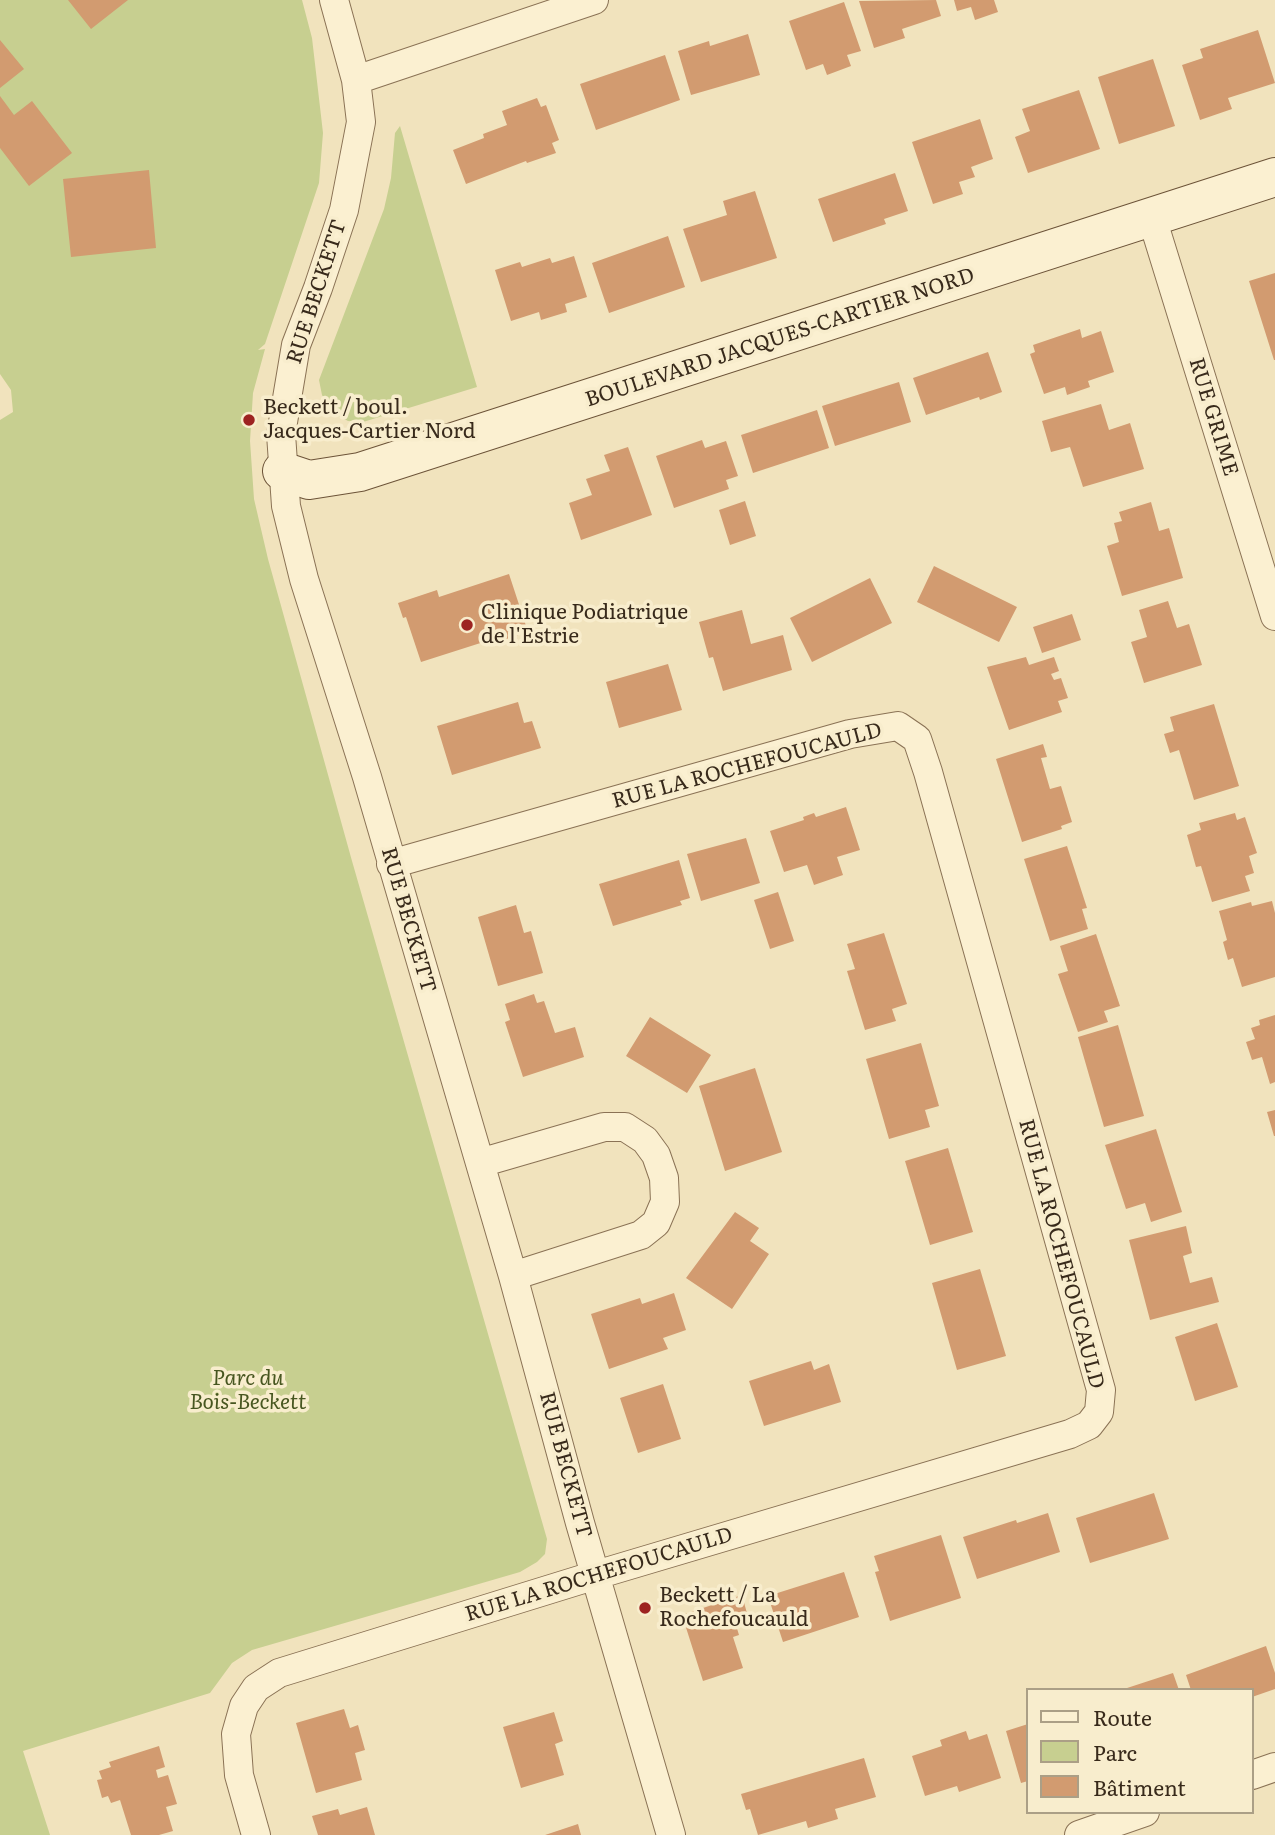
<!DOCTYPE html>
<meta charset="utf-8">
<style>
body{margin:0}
#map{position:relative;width:1275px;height:1835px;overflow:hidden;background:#f1e3bd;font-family:Literata,serif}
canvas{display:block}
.legend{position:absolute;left:1026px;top:1688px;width:228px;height:126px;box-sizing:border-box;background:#f8edcd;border:2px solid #ab9f86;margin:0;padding:9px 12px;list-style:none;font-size:21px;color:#382a1b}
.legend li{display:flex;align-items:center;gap:14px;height:35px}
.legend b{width:35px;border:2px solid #ab9f86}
</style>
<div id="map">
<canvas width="1275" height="1835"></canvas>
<ul class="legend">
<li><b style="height:9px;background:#fbf0d1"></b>Route</li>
<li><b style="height:19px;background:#c7cf90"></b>Parc</li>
<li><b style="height:19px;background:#d29b70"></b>Bâtiment</li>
</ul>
</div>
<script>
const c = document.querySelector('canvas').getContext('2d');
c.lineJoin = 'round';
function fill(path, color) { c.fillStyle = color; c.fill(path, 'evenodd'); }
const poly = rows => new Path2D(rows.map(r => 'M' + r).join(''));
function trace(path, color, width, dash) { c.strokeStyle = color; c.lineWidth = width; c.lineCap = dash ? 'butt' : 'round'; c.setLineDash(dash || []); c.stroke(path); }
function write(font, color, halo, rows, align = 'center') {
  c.font = font + ' Literata,serif'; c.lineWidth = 7; c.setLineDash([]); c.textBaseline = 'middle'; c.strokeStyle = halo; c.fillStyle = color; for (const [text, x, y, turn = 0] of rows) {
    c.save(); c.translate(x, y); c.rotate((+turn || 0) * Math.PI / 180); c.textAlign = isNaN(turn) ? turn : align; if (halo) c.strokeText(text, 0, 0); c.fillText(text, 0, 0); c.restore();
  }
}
const green = poly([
 [0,0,302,0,312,38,323,133,319,183,265,344,258,350,265,349,253,393,250,441,254,499,268,559,352,861,547,1539,545,1554,537,1562,520,1572,252,1650,232,1663,210,1693,23,1751,50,1835,0,1835,0,420,13,412,11,390,0,374],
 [400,126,477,387,363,422,348,421,331,412,322,395,319,380,384,209,391,178,395,133]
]);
const building = poly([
 [68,0,128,0,91,29],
 [936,0,941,16,902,29,905,38,874,48,859,1],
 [954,0,994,0,998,12,975,20,971,7,957,11],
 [844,2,861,51,847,55,851,66,827,75,823,64,806,70,789,21],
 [1258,30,1275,83,1228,98,1232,109,1200,120,1182,65,1203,58,1200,49],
 [748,34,760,75,691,95,678,51,709,41,710,46],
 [0,40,24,69,0,88],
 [665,55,680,100,596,130,580,84],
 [1153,59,1175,126,1119,144,1098,77],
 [1079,90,1100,149,1028,173,1015,137,1030,131,1022,109],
 [0,96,14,115,32,101,72,153,29,186,0,148],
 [537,98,541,107,546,105,559,140,552,143,556,153,527,163,526,161,466,184,453,150,484,138,483,134,507,125,502,111],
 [980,119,993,159,971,167,975,177,959,182,963,194,933,204,912,142],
 [149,170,156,248,71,257,63,179],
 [895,173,908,211,884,219,886,224,833,242,818,199],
 [755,191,777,258,701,282,683,229,727,215,723,201],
 [668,236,685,287,609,313,592,263],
 [574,256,587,297,565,304,567,312,541,320,539,312,511,321,495,270,520,262,522,267,550,258,552,263],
 [1275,273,1275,360,1274,360,1249,281],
 [1080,329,1082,338,1101,331,1114,372,1088,381,1090,387,1067,395,1065,387,1044,394,1030,354,1035,352,1033,345],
 [988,352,1002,392,980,400,979,397,926,415,913,378],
 [899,382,911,422,835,446,822,406],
 [1101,404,1109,430,1130,423,1144,469,1083,487,1070,447,1051,452,1042,421],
 [817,410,829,448,753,473,741,435],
 [702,440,705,448,726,441,738,476,726,480,729,489,674,508,656,456],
 [628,447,652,515,581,540,569,503,592,495,586,479,610,471,604,455],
 [745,501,756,536,730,545,719,510],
 [1151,502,1159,531,1169,528,1183,578,1122,596,1107,546,1119,542,1114,523,1122,521,1119,512],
 [934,566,1017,607,999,642,917,602],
 [509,574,528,632,494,643,493,639,421,662,406,617,403,618,398,603,437,590,439,597],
 [870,578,892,623,812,662,790,618],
 [1168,601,1177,628,1189,624,1202,665,1144,683,1131,642,1147,637,1139,610],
 [742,610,751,644,783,635,792,670,723,691,713,657,709,658,699,622],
 [1072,614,1081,640,1042,653,1033,627],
 [1026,657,1029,665,1054,657,1059,671,1051,674,1054,680,1061,678,1068,698,1058,701,1062,712,1009,730,987,667],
 [668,664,682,710,619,728,606,682],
 [518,702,524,723,532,721,541,748,452,775,437,726],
 [1214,704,1239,786,1194,800,1179,750,1170,753,1164,734,1174,731,1170,717],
 [1043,744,1047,757,1041,758,1050,789,1061,786,1072,822,1061,826,1062,829,1022,842,996,759],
 [846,807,860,850,837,857,843,875,814,885,807,865,784,872,770,831,804,820,803,817,814,813,816,817],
 [1235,813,1237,820,1245,817,1257,853,1249,856,1254,873,1245,876,1250,891,1212,902,1201,866,1196,867,1187,835,1201,830,1199,823],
 [746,838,760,883,701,901,687,854],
 [1067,846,1087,908,1082,909,1088,929,1050,941,1024,859],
 [679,860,690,898,680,901,682,905,613,926,599,884],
 [778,892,794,941,770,949,754,900],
 [1272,901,1275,913,1275,977,1242,987,1233,958,1228,960,1223,942,1227,940,1219,911,1251,902,1252,906],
 [516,905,524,933,531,931,543,973,498,986,478,917],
 [884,933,907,1004,892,1009,896,1021,865,1030,847,971,855,969,847,944],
 [1096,934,1120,1006,1104,1011,1108,1022,1078,1032,1058,974,1068,971,1060,946],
 [534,994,537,1003,544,1001,555,1033,575,1027,584,1057,523,1077,505,1022,510,1020,505,1004],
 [1275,1015,1275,1082,1270,1084,1262,1057,1252,1060,1246,1042,1255,1039,1251,1028,1260,1025,1259,1020],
 [650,1017,711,1055,687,1093,626,1056],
 [1118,1025,1144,1116,1104,1127,1078,1037],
 [921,1043,939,1106,925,1110,930,1127,889,1139,866,1059],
 [755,1068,782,1152,725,1171,699,1086],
 [1275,1110,1275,1136,1274,1136,1267,1112],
 [1156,1129,1182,1212,1151,1222,1145,1203,1126,1209,1105,1145],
 [948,1148,973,1232,930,1245,905,1161],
 [735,1212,759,1228,750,1241,769,1254,732,1309,686,1278],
 [1186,1226,1192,1253,1183,1256,1190,1283,1212,1277,1219,1302,1150,1320,1129,1240],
 [980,1269,1006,1356,957,1370,932,1283],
 [674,1293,686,1330,663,1338,668,1349,609,1369,591,1314,640,1298,642,1304],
 [1217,1323,1238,1387,1195,1401,1175,1337],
 [811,1361,814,1370,829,1364,841,1402,764,1426,749,1381],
 [663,1384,681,1439,638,1453,620,1398],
 [1154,1493,1169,1539,1090,1563,1076,1518],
 [1048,1513,1060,1552,977,1579,963,1537,1016,1520,1017,1523],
 [941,1535,961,1598,890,1621,875,1572,879,1571,874,1556],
 [844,1572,859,1617,783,1642,768,1596],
 [742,1595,748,1617,735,1622,739,1635,733,1637,743,1668,703,1681,682,1615],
 [1266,1646,1275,1673,1275,1689,1252,1697,1252,1690,1191,1690,1186,1675],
 [1173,1673,1179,1690,1124,1690,1124,1689],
 [344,1709,350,1728,358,1725,365,1750,355,1753,362,1780,316,1793,296,1723],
 [554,1712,563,1741,555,1744,564,1775,521,1788,503,1727],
 [1028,1724,1028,1781,1021,1783,1006,1731],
 [966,1731,969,1740,987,1734,1001,1778,959,1792,957,1786,925,1796,912,1756,942,1746,940,1740],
 [159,1746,165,1767,156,1770,158,1778,168,1775,177,1804,166,1807,173,1831,159,1835,131,1835,120,1800,111,1803,108,1796,102,1798,97,1780,102,1779,99,1771,111,1767,109,1762],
 [864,1758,876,1797,835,1809,838,1819,808,1828,806,1821,758,1835,750,1809,746,1810,741,1794],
 [367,1807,375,1835,318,1835,312,1816,338,1809,340,1815],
 [578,1824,581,1835,545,1835]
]);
const street = poly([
 [334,0,356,80,361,122,344,210,318,288,296,345,281,434,286,506,304,579,367,777,513,1276,580,1523,671,1835],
 [356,80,594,0],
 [1152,218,1275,616],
 [480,1163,604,1127,625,1127,645,1140,656,1155,664,1178,665,1202,656,1223,641,1235,513,1276],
 [1252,1775,1275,1767],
 [256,1835,239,1775,236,1734,244,1706,256,1688,279,1673,596,1575,1070,1434,1089,1425,1099,1412,1101,1390,928,772,917,739,898,726,850,734,391,864],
 [1079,1835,1145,1812]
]);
const secondary = poly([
 [282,471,309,480,360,472,1275,177]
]);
const markers = [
 [249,420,7,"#9d2321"],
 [467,625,7,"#9d2321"],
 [645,1608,7,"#9d2321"]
];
const streetNames = [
 ["RUE BECKETT",317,292,-72],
 ["BOULEVARD JACQUES-CARTIER NORD",780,338,-18],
 ["RUE GRIME",1213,417,73],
 ["RUE LA ROCHEFOUCAULD",747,766,-15],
 ["RUE BECKETT",408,920,74],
 ["RUE LA ROCHEFOUCAULD",1061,1254,75],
 ["RUE BECKETT",565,1465,75],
 ["RUE LA ROCHEFOUCAULD",599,1575,-17]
];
const poiNames = [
 ["Beckett / boul.",263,408],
 ["Jacques-Cartier Nord",263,432],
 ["Clinique Podiatrique",481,613],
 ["de l'Estrie",481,637],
 ["Beckett / La",659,1596],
 ["Rochefoucauld",659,1620]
];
const parkNames = [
 ["Parc du",248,1379],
 ["Bois-Beckett",248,1403]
];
fill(green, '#c7cf90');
fill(building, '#d29b70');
trace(street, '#8a7255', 30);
trace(secondary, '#6c5338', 40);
trace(street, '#fbf0d1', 28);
trace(secondary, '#fbf0d1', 38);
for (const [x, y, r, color] of markers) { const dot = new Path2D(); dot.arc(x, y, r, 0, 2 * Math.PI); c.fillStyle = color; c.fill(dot); trace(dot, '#f8edcd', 2.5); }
write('21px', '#382a1b', '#f8edcd', streetNames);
write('21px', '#382a1b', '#f8edcd', poiNames, 'left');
write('italic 21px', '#475620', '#f8edcd', parkNames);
</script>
